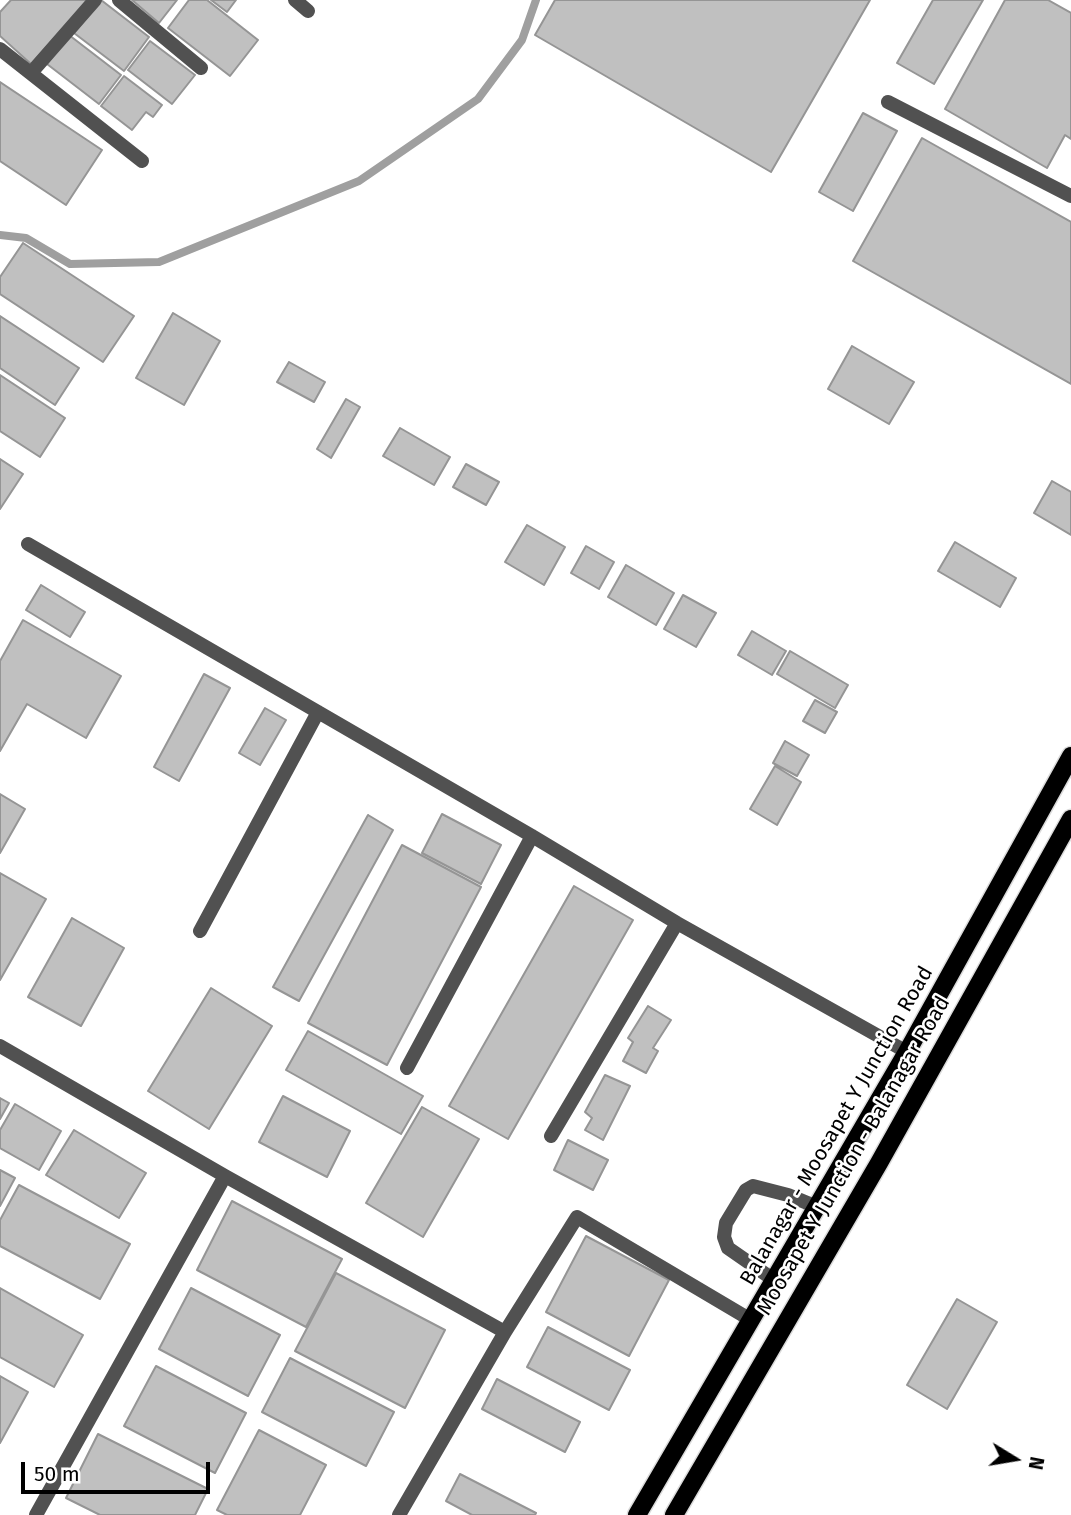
<!DOCTYPE html>
<style>
body{margin:0}
#map{position:relative;width:1071px;height:1515px;overflow:hidden;background:#fff;font-family:"Fira Sans",sans-serif}
canvas{display:block}
.north{position:absolute;left:980px;top:1424px;width:70px;height:70px;-webkit-text-stroke:5px #fff;paint-order:stroke;rotate:101deg;font-size:19px;font-weight:700;line-height:28px;text-align:center;color:#000}
.north::after{content:'';display:block;margin:auto;width:24px;height:32px;background:#000;clip-path:polygon(50% 0,100% 100%,50% 72%,0 100%)}
.scale{position:absolute;left:21px;top:1462px;width:189px;height:32px;box-sizing:border-box;border:4px solid #000;border-top:0;padding-left:9px;font-size:21px;line-height:24px;white-space:nowrap;color:#000;-webkit-text-stroke:5px #fff;paint-order:stroke}
</style>
<div id="map">
<canvas width="1071" height="1515"></canvas>
<div class="north">N</div>
<div class="scale">50 m</div>
</div>
<script>
const c = document.querySelector('canvas').getContext('2d');
c.lineJoin = 'round';
const poly = rows => new Path2D(rows.map(r => 'M' + r).join(''));
function trace(path, color, width, dash) { c.strokeStyle = color; c.lineWidth = width; c.lineCap = dash ? 'butt' : 'round'; c.setLineDash(dash || []); c.stroke(path); }
function fill(path, color) { c.fillStyle = color; c.fill(path, 'evenodd'); }
function write(font, color, halo, rows, align = 'center') {
  c.font = font + ' "Fira Sans",sans-serif'; c.lineWidth = 5; c.setLineDash([]); c.textBaseline = 'middle'; c.strokeStyle = halo; c.fillStyle = color; for (const [text, x, y, turn = 0] of rows) {
    c.save(); c.translate(x, y); c.rotate((+turn || 0) * Math.PI / 180); c.textAlign = isNaN(turn) ? turn : align; if (halo) c.strokeText(text, 0, 0); c.fillText(text, 0, 0); c.restore();
  }
}
const stream = poly([
 [0,235,26,238,70,264,159,262,359,181,478,99,522,40,536,0]
]);
const building = poly([
 [11,0,89,0,31,64,0,36,0,12,11,0],
 [101,0,149,37,124,71,74,33,101,0],
 [132,0,177,0,159,23,132,0],
 [189,0,207,0,258,40,230,76,168,28,189,0],
 [211,0,236,0,227,12,211,0],
 [555,0,870,0,771,172,535,35,555,0],
 [933,0,983,0,934,84,897,63,933,0],
 [1005,0,1048,0,1071,13,1071,139,1065,135,1047,168,945,109,1005,0],
 [69,35,121,75,99,104,47,64,69,35],
 [150,41,195,75,172,104,128,70,150,41],
 [124,76,162,105,153,117,146,112,132,130,101,106,124,76],
 [0,82,102,150,66,205,0,161,0,82],
 [863,113,897,131,853,211,819,192,863,113],
 [922,138,1071,222,1071,384,853,261,922,138],
 [23,243,134,316,103,362,0,294,0,277,23,243],
 [173,313,220,341,184,405,136,378,173,313],
 [0,316,79,368,55,405,0,368,0,316],
 [852,346,914,382,889,424,828,389,852,346],
 [289,362,325,382,314,402,277,382,289,362],
 [0,375,65,418,40,457,0,431,0,375],
 [346,399,360,407,331,458,317,449,346,399],
 [400,428,450,457,434,485,383,456,400,428],
 [0,459,23,474,0,509,0,459],
 [466,464,499,482,486,505,453,487,466,464],
 [1052,481,1071,492,1071,535,1034,513,1052,481],
 [527,525,565,547,544,585,505,562,527,525],
 [955,542,1016,578,1000,607,938,571,955,542],
 [586,546,614,562,599,589,571,573,586,546],
 [626,565,674,593,656,625,608,597,626,565],
 [41,585,85,612,70,637,26,610,41,585],
 [683,595,716,613,696,647,664,629,683,595],
 [23,620,121,676,86,738,27,704,0,751,0,661,23,620],
 [752,631,786,651,772,675,738,655,752,631],
 [790,651,848,685,835,708,777,674,790,651],
 [204,674,230,688,179,781,154,767,204,674],
 [815,700,837,712,825,733,803,721,815,700],
 [265,708,286,720,260,765,239,753,265,708],
 [785,741,809,755,797,776,773,763,785,741],
 [775,766,801,782,777,825,750,809,775,766],
 [0,794,25,809,0,853,0,794],
 [442,814,501,845,481,884,422,853,442,814],
 [368,815,393,830,299,1001,273,987,368,815],
 [402,845,481,887,387,1065,308,1023,402,845],
 [0,873,46,899,0,980,0,873],
 [574,886,633,920,508,1139,449,1106,574,886],
 [72,918,124,948,81,1026,28,997,72,918],
 [211,988,272,1026,209,1129,148,1091,211,988],
 [648,1006,671,1020,653,1048,658,1051,646,1073,623,1061,633,1042,628,1038,648,1006],
 [308,1031,423,1096,401,1134,286,1070,308,1031],
 [605,1075,630,1086,603,1140,585,1130,592,1118,585,1112,605,1075],
 [283,1096,350,1131,327,1177,259,1142,283,1096],
 [0,1098,9,1103,0,1119,0,1098],
 [15,1104,61,1131,39,1170,0,1148,0,1130,15,1104],
 [422,1107,479,1139,423,1237,366,1203,422,1107],
 [74,1130,146,1173,119,1218,46,1175,74,1130],
 [568,1140,608,1160,593,1190,554,1170,568,1140],
 [0,1170,15,1178,0,1206,0,1170],
 [19,1185,130,1244,100,1299,0,1246,0,1220,19,1185],
 [232,1201,342,1259,306,1327,197,1270,232,1201],
 [586,1236,669,1280,629,1356,546,1312,586,1236],
 [336,1273,445,1330,405,1408,295,1351,336,1273],
 [0,1288,83,1335,54,1387,0,1357,0,1288],
 [191,1288,280,1335,248,1396,159,1349,191,1288],
 [957,1299,997,1322,947,1409,907,1385,957,1299],
 [548,1327,630,1370,609,1410,527,1367,548,1327],
 [290,1358,394,1412,366,1466,262,1412,290,1358],
 [156,1366,246,1413,215,1473,124,1426,156,1366],
 [0,1376,28,1392,0,1443,0,1376],
 [497,1379,580,1422,565,1452,482,1409,497,1379],
 [259,1430,326,1465,300,1515,227,1515,217,1510,259,1430],
 [98,1434,208,1489,195,1515,100,1515,66,1498,98,1434],
 [460,1474,536,1513,535,1515,472,1515,446,1501,460,1474]
]);
const service = poly([
 [119,0,201,68],
 [295,0,308,11],
 [888,102,1071,196],
 [28,544,532,836,677,923,907,1052],
 [200,931,318,712],
 [407,1068,532,836],
 [551,1136,677,923],
 [774,1280,728,1248,724,1237,726,1223,746,1190,753,1186,788,1195,817,1207]
]);
const minor = poly([
 [0,49,142,161],
 [31,73,95,0],
 [0,1046,225,1176,505,1332],
 [36,1515,225,1176],
 [399,1515,505,1332,577,1217,751,1320]
]);
const primary = poly([
 [637,1515,907,1052,1071,756],
 [674,1515,879,1163,1071,819]
]);
const streetNames = [
 ["Balanagar - Moosapet Y Junction Road",837,1126,-60],
 ["Moosapet Y Junction - Balanagar Road",854,1156,-60]
];
trace(stream, '#9f9f9f', 8);
fill(building, '#c0c0c0');
trace(building, '#959595', 2);
trace(primary, '#dbdbdb', 21);
trace(service, '#515151', 14);
trace(minor, '#515151', 14);
trace(primary, '#000', 18);
write('21px', '#000', '#fff', streetNames);
</script>
